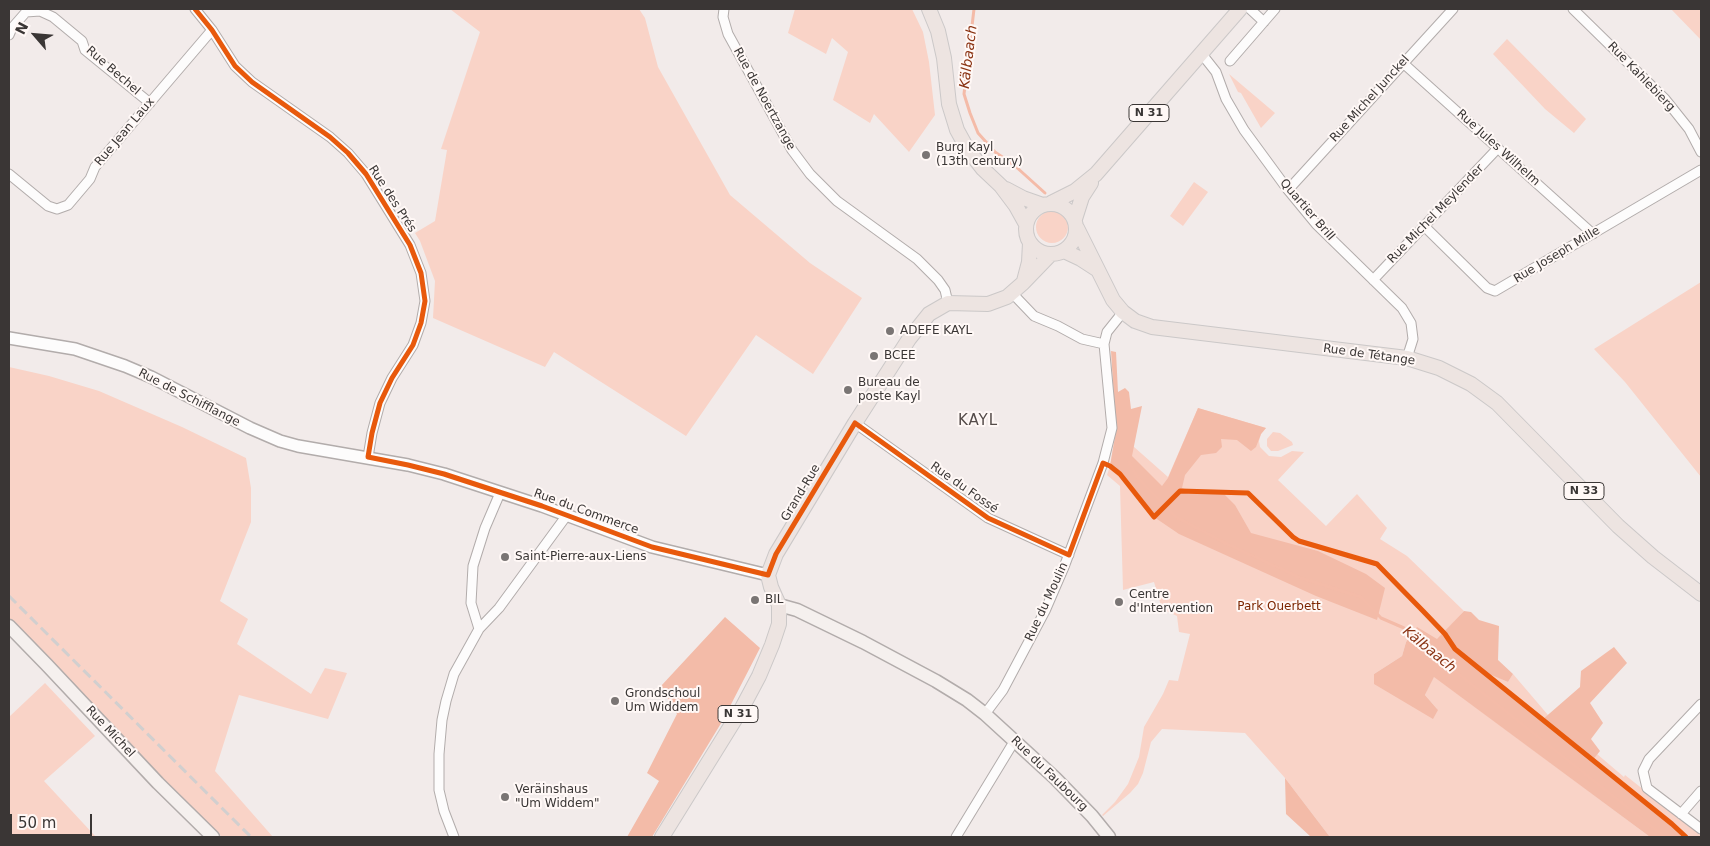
<!DOCTYPE html>
<meta charset="utf-8">
<style>
body{margin:0}
#map{position:relative;width:1710px;height:846px;overflow:hidden;background:#f2ebea;font-family:"DejaVu Sans",sans-serif}
canvas{display:block}
.frame{position:absolute;inset:0;border:10px solid #3a3635;pointer-events:none}
.north{position:absolute;left:10px;top:10px;width:50px;height:50px;-webkit-text-stroke:4px #fff8f6;paint-order:stroke;rotate:297deg;font-size:14px;font-weight:700;line-height:20px;text-align:center;color:#3a3635}
.north::after{content:'';display:block;margin:auto;width:18px;height:22px;background:#3a3635;clip-path:polygon(50% 0,100% 100%,50% 72%,0 100%)}
.scale{position:absolute;left:10px;top:814px;width:82px;height:22px;box-sizing:border-box;border:2px solid #3a3635;border-top:0;padding-left:6px;font-size:15px;line-height:18px;white-space:nowrap;color:#3a3635;-webkit-text-stroke:4px #fff8f6;paint-order:stroke}
</style>
<div id="map">
<canvas width="1710" height="846"></canvas>
<div class="frame"></div>
<div class="north">N</div>
<div class="scale">50 m</div>
</div>
<script>
const c = document.querySelector('canvas').getContext('2d');
c.lineJoin = 'round';
function fill(path, color) { c.fillStyle = color; c.fill(path, 'evenodd'); }
const poly = rows => new Path2D(rows.map(r => 'M' + r).join(''));
function trace(path, color, width, dash) { c.strokeStyle = color; c.lineWidth = width; c.lineCap = dash ? 'butt' : 'round'; c.setLineDash(dash || []); c.stroke(path); }
function write(font, color, halo, rows, align = 'center') {
  c.font = font + ' "DejaVu Sans",sans-serif'; c.lineWidth = 4; c.setLineDash([]); c.textBaseline = 'middle'; c.strokeStyle = halo; c.fillStyle = color; for (const [text, x, y, turn = 0] of rows) {
    c.save(); c.translate(x, y); c.rotate((+turn || 0) * Math.PI / 180); c.textAlign = isNaN(turn) ? turn : align; if (halo) c.strokeText(text, 0, 0); c.fillText(text, 0, 0); c.restore();
  }
}
const green = poly([
 [450,9,639,9,645,18,658,67,730,195,810,263,862,298,813,374,756,335,686,436,554,352,545,367,433,318,435,281,420,241,415,233,435,221,447,150,441,149,480,32],
 [795,9,912,9,923,32,929,62,935,115,909,152,874,114,870,123,833,100,848,52,832,38,826,54,788,33],
 [1671,9,1701,9,1701,40],
 [1507,39,1586,119,1574,133,1545,109,1493,54],
 [1229,74,1275,113,1261,128,1241,93,1238,92],
 [1194,182,1208,192,1183,226,1170,216],
 '1036 227a16 16 0 1 1 32 0a16 16 0 1 1-32 0Z',
 [1701,282,1701,477,1625,382,1594,349],
 [9,367,49,376,99,391,182,427,246,458,251,488,251,522,220,601,248,619,237,644,311,694,325,668,347,673,328,719,239,695,215,771,273,837,222,837,148,765,9,622],
 [1198,408,1266,428,1261,434,1259,441,1260,447,1269,456,1281,457,1292,451,1304,452,1278,480,1326,526,1357,494,1387,528,1380,539,1407,556,1464,611,1437,640,1417,628,1406,642,1402,656,1374,674,1438,710,1425,695,1434,676,1650,837,1330,837,1285,778,1245,733,1162,729,1151,742,1143,773,1138,784,1130,793,1103,816,1102,815,1115,802,1128,784,1139,757,1144,727,1163,694,1169,680,1178,681,1190,634,1179,632,1177,616,1162,609,1154,582,1123,590,1120,486,1107,475,1110,466,1116,431,1168,477],
 [1273,432,1280,433,1292,442,1293,445,1278,451,1271,451,1267,446,1267,439],
 [1480,669,1508,682,1513,674,1548,715,1542,720],
 [45,683,95,736,44,781,96,837,9,837,9,717],
 [1597,754,1624,777,1625,775,1701,835,1701,837,1686,837,1672,824,1592,760]
]);
const forest = poly([
 [1111,351,1116,352,1118,392,1125,388,1129,392,1131,409,1142,406,1132,456,1162,486,1168,478,1198,408,1266,428,1261,434,1256,447,1251,451,1237,440,1221,439,1222,447,1216,453,1201,455,1185,475,1182,488,1199,494,1224,494,1235,505,1251,533,1318,551,1366,574,1385,588,1377,620,1316,596,1179,534,1154,517,1120,474,1110,466,1116,431],
 [1464,611,1471,612,1479,620,1499,626,1498,660,1513,674,1508,682,1482,671,1542,720,1580,687,1581,671,1614,647,1627,663,1590,703,1603,723,1591,739,1600,751,1592,761,1672,824,1686,837,1650,837,1434,677,1425,695,1438,710,1433,719,1374,684,1374,674,1402,656,1406,642,1417,627,1437,639],
 [725,617,760,648,723,720,652,837,627,837,659,781,647,773,677,714,661,686],
 [1285,778,1330,837,1311,837,1286,814]
]);
const stream = poly([
 [974,9,964,94,970,113,978,133,995,152,1014,165,1045,193],
 [1129,462,1138,478,1176,517,1229,545,1301,578,1361,597,1381,618,1404,628,1427,649,1665,837]
]);
const minor = poly([
 [195,9,212,30,235,66,252,82,330,137,348,153,366,174,410,245,421,273,425,301,421,323,413,345,392,378,380,403,372,433,368,457],
 [724,9,723,17,728,34,792,150,810,174,837,201,917,259,938,280,945,290,948,303],
 [1250,9,1264,22],
 [1573,9,1665,99,1689,129,1701,152],
 [9,35,12,28,26,12,40,11,53,17,82,41,85,50,150,103],
 [1201,53,1216,72,1226,99,1244,130,1288,190,1316,224,1402,308,1411,323,1413,339,1407,358],
 [1230,61,1275,9],
 [1403,63,1593,234],
 [9,174,48,206,57,209,68,205,90,179,95,167,212,30],
 [1288,190,1453,9],
 [1424,226,1487,288,1495,291,1701,170],
 [1373,280,1498,148],
 [1012,293,1034,316,1058,326,1082,339,1104,344],
 [855,423,988,518,1069,555],
 [479,629,471,603,473,566,485,528,500,493],
 [1701,704,1649,759,1643,771,1647,788,1701,829],
 [985,714,1003,690,1045,611,1064,567,1103,463,1112,428,1104,344,1107,332,1123,312],
 [1681,814,1701,791],
 [454,837,444,811,439,790,439,754,442,720,446,701,454,674,479,629,499,608,567,515],
 [956,837,1015,740]
]);
const tertiary = poly([
 [9,338,75,349,125,366,151,377,250,428,280,441,298,446,408,465,444,474,542,506,652,547,768,575]
]);
const secondary = poly([
 [779,605,797,610,863,642,936,681,967,700,985,714,1055,778,1092,816,1109,837],
 [9,626,47,665,158,783,213,837]
]);
const primary = poly([
 [929,9,938,31,944,58,949,104,957,130,968,150,983,169,1001,186,1016,206,1026,224],
 [1006,189,1023,198,1043,205],
 [1051,203,1075,191,1096,174,1240,9],
 '1026 229a25 25 0 1 1 50 0a25 25 0 1 1-50 0Z',
 [1075,219,1082,197,1091,183],
 [1077,228,1113,300,1123,312,1135,321,1152,327,1407,358,1439,368,1471,384,1497,403,1618,526,1653,557,1701,594],
 [1064,251,1081,259,1098,270],
 [1024,281,1029,262,1030,243],
 [662,837,742,708,759,676,772,645,779,624,779,605,771,587,768,575,776,554,855,423,909,339,929,314,948,303,988,304,1007,297,1023,283,1050,255]
]);
const rail = poly([
 [9,596,251,837]
]);
const cycleway = poly([
 [195,9,212,30,235,66,252,82,330,137,348,153,366,174,410,245,421,273,425,301,421,323,413,345,392,378,380,403,372,433,368,457,408,465,444,474,542,506,652,547,768,575,776,554,855,423,988,518,1069,555,1103,463,1110,466,1120,474,1154,517,1180,491,1248,493,1293,537,1299,541,1377,564,1423,611,1445,634,1455,649,1672,824,1686,837]
]);
const markers = [
 [926,155,5,"#7a7574"],
 [890,331,5,"#7a7574"],
 [874,356,5,"#7a7574"],
 [848,390,5,"#7a7574"],
 [505,557,5,"#7a7574"],
 [755,600,5,"#7a7574"],
 [1119,602,5,"#7a7574"],
 [615,701,5,"#7a7574"],
 [505,797,5,"#7a7574"]
];
const shields = [
 [1149,113,40],
 [1584,491,40],
 [738,714,40]
];
const shieldNames = [
 ["N 31",1149,113],
 ["N 33",1584,491],
 ["N 31",738,714]
];
const streetNames = [
 ["Rue Bechel",113,71,41],
 ["Rue Kahlebierg",1641,77,46],
 ["Rue de Noertzange",764,99,61],
 ["Rue Michel Junckel",1370,99,-48],
 ["Rue Jean Laux",125,132,-50],
 ["Rue Jules Wilhelm",1498,148,42],
 ["Rue des Prés",392,199,57],
 ["Quartier Brill",1307,210,49],
 ["Rue Michel Meylender",1436,214,-46],
 ["Rue Joseph Mille",1557,255,-31],
 ["Rue de Tétange",1369,355,8],
 ["Rue de Schifflange",189,398,27],
 ["Rue du Fossé",964,488,35],
 ["Grand-Rue",801,493,-59],
 ["Rue du Commerce",586,512,20],
 ["Rue du Moulin",1047,602,-65],
 ["Rue Michel",110,732,47],
 ["Rue du Faubourg",1049,774,44]
];
const poiNames = [
 ["Burg Kayl",936,148],
 ["(13th century)",936,162],
 ["ADEFE KAYL",900,331],
 ["BCEE",884,356],
 ["Bureau de",858,383],
 ["poste Kayl",858,397],
 ["Saint-Pierre-aux-Liens",515,557],
 ["Centre",1129,595],
 ["d'Intervention",1129,609],
 ["BIL",765,600],
 ["Grondschoul",625,694],
 ["Um Widdem",625,708],
 ["Veräinshaus",515,790],
 ["\"Um Widdem\"",515,804]
];
const parkNames = [
 ["Park Ouerbett",1279,607]
];
const waterNames = [
 ["Kälbaach",969,57,-83],
 ["Kälbaach",1429,650,39]
];
const quarterNames = [
 ["KAYL",978,421]
];
fill(green, '#f9d3c7');
fill(forest, '#f3bba8');
trace(stream, '#f4bba8', 3);
trace(minor, '#b2acab', 11);
trace(tertiary, '#b2acab', 14);
trace(secondary, '#b2acab', 15);
trace(primary, '#cbc8c8', 16);
trace(minor, '#fdfcfc', 9);
trace(tertiary, '#fdfcfc', 11);
trace(secondary, '#f5f0ee', 12);
trace(primary, '#ede4e1', 14);
trace(rail, '#d1cfcf', 3, [10, 5]);
trace(cycleway, '#e8590c', 5);
for (const [x, y, r, color] of markers) { const dot = new Path2D(); dot.arc(x, y, r, 0, 2 * Math.PI); c.fillStyle = color; c.fill(dot); trace(dot, '#fff8f6', 2); }
for (const [x, y, w] of shields) { const box = new Path2D(); box.roundRect(x - w / 2, y - 8.5, w, 17, 4); c.fillStyle = '#fff8f6'; c.fill(box); trace(box, '#3a3635', 1); }
write('bold 11px', '#3a3635', null, shieldNames);
write('12px', '#3a3635', '#fff8f6', streetNames);
write('12px', '#3a3635', '#fff8f6', poiNames, 'left');
write('12px', '#7c2601', '#fff8f6', parkNames);
write('italic 14px', '#8a3313', '#fff8f6', waterNames);
c.letterSpacing = '1px';
write('15px', '#554c4a', '#fff8f6', quarterNames);
c.letterSpacing = '0px';
</script>
